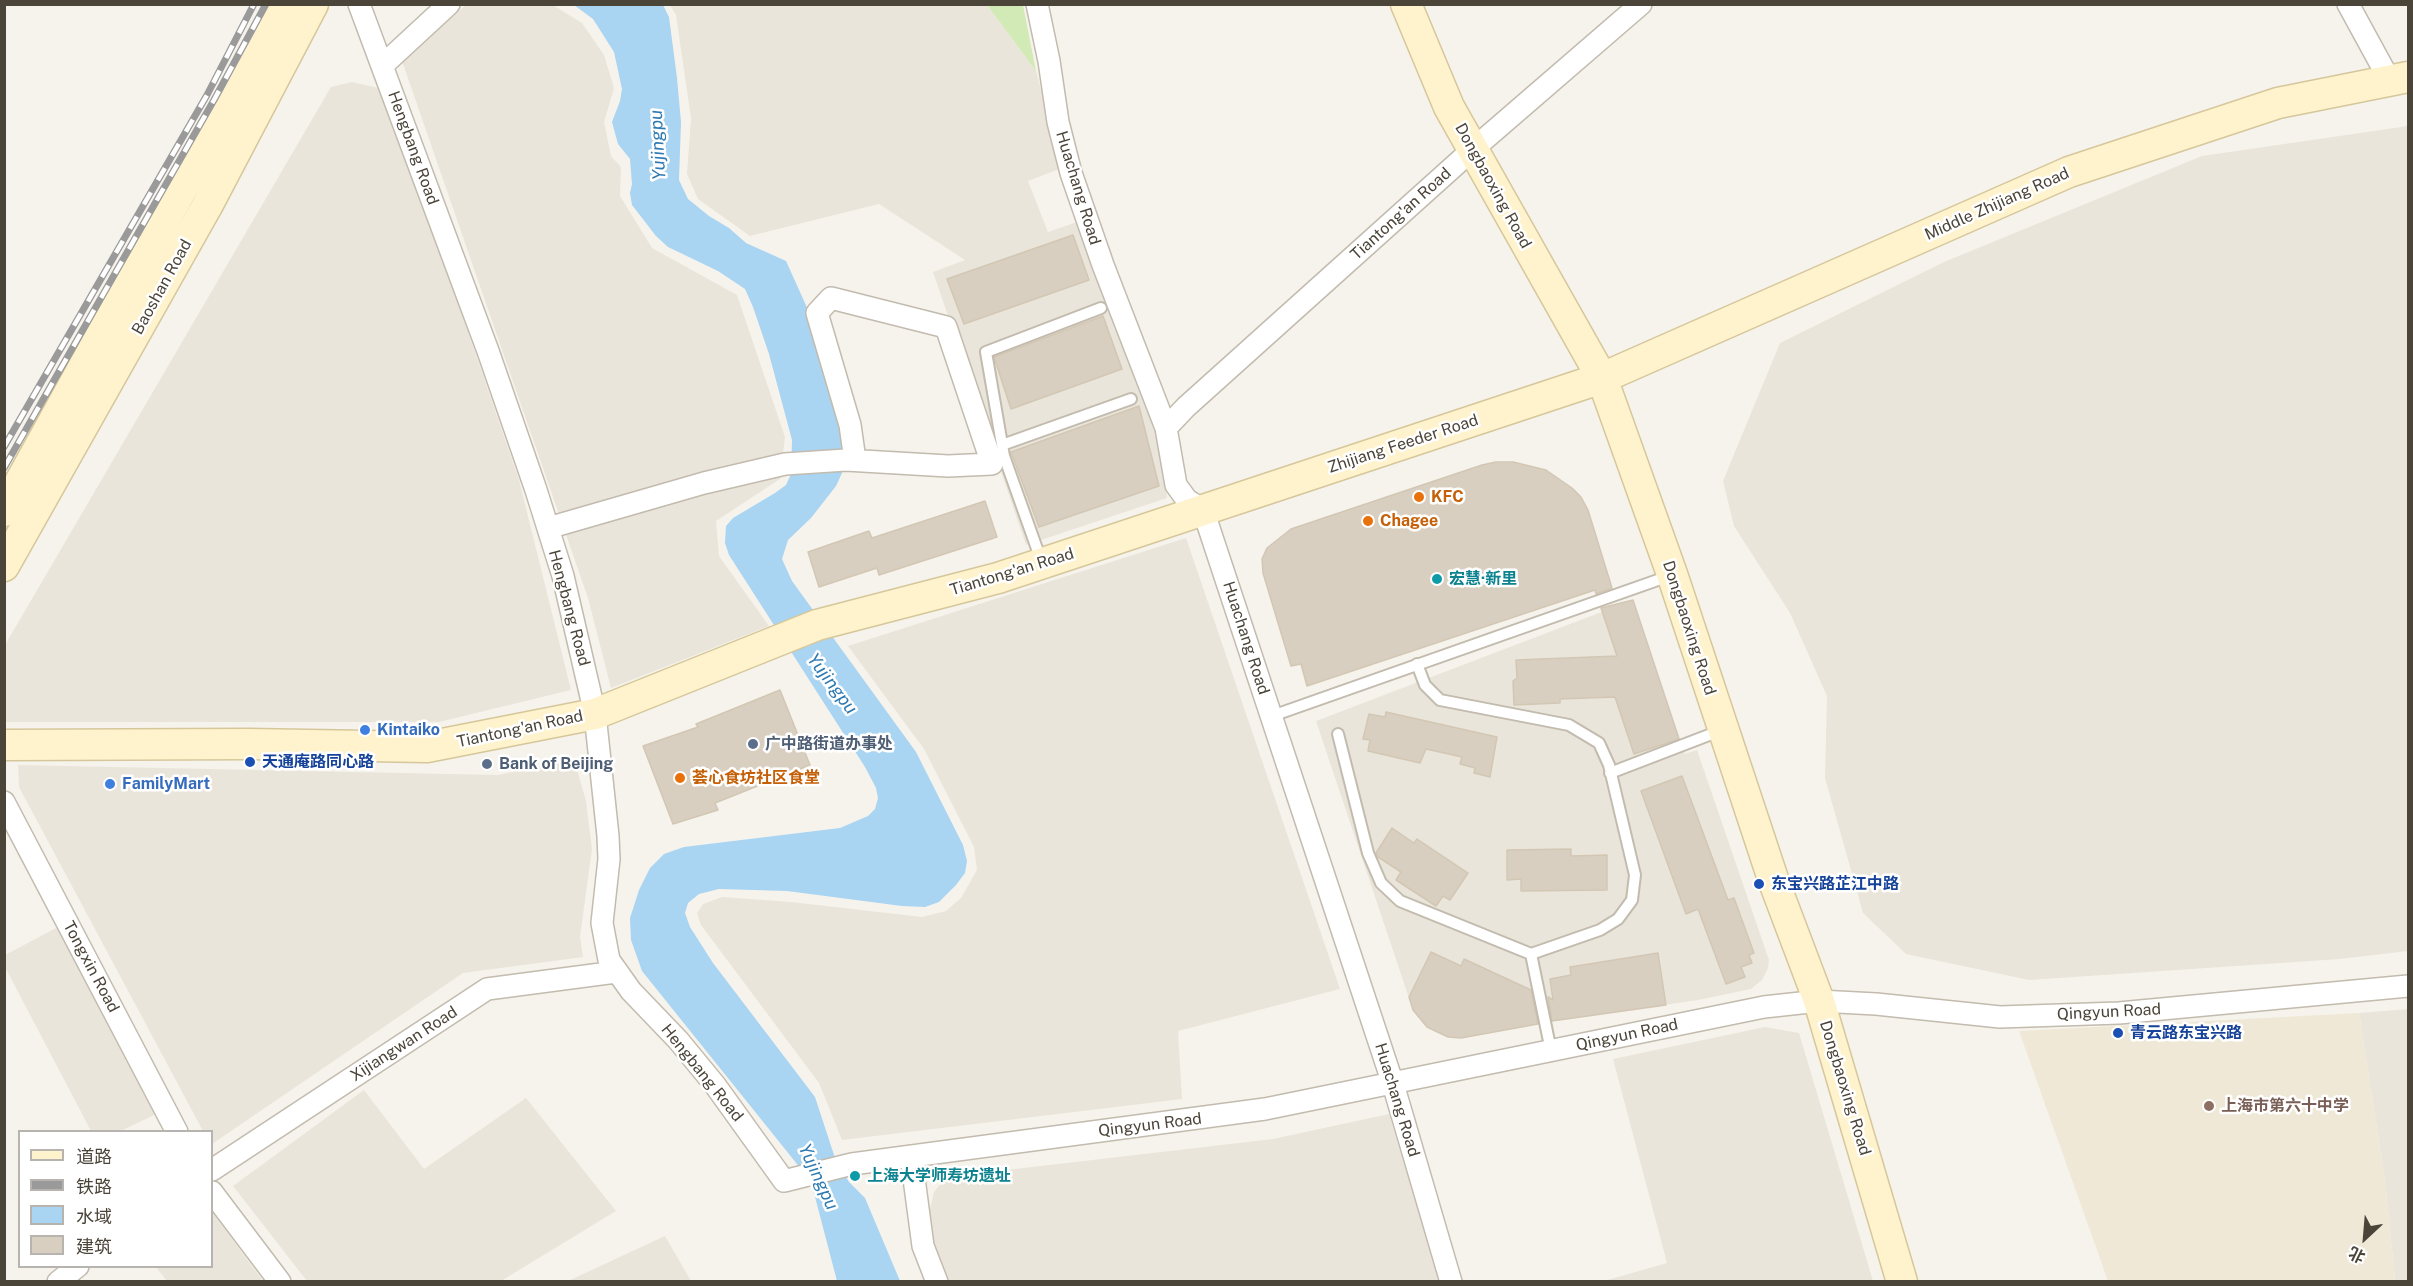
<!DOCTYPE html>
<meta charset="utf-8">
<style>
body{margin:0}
#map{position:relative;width:2413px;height:1286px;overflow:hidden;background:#f6f3ec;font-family:"Public Sans","Noto Sans SC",sans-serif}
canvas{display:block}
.frame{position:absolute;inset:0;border:6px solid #4b4439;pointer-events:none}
.legend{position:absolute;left:18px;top:1130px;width:195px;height:138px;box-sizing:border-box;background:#fff;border:2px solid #b7b4b0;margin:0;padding:8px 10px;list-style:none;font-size:18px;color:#4b4439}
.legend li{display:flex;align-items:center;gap:12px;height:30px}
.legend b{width:30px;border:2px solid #b7b4b0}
.north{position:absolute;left:2335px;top:1208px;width:60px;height:60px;-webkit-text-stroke:4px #fff;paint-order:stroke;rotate:206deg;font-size:16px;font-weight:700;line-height:24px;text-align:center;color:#4b4439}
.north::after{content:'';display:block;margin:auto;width:21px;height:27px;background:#4b4439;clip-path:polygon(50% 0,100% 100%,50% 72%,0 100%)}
</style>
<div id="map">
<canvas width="2413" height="1286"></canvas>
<div class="frame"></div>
<ul class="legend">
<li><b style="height:8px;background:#fff3cd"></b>道路</li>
<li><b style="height:8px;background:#9a9a9a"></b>铁路</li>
<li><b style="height:16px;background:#a9d4f2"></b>水域</li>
<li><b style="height:16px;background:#d8cfc1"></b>建筑</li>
</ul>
<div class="north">北</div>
</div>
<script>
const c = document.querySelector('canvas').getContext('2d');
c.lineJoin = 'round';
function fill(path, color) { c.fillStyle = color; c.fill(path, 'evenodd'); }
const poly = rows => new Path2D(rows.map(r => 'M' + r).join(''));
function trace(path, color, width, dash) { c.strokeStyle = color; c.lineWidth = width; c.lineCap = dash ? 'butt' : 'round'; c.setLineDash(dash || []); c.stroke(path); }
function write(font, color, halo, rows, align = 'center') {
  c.font = font + ' "Public Sans","Noto Sans SC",sans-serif'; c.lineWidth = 5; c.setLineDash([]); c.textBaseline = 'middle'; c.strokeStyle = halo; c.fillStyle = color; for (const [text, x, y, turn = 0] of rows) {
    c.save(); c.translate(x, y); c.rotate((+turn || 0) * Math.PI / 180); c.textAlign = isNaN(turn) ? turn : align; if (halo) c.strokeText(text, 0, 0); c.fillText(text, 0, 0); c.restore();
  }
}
const residential = poly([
 [467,4,553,5,582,23,604,55,614,88,604,122,611,156,621,167,620,196,652,248,737,295,785,437,780,479,716,521,719,556,769,626,611,688,588,598,402,61],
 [670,5,987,5,1036,71,1062,168,1028,181,1048,232,1080,221,1161,444,1167,498,1026,545,933,272,965,260,879,204,750,236,698,199,687,174,691,118,676,15],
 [352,82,378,88,434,233,519,480,571,690,439,722,5,722,5,645,331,87],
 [2408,126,2408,951,2340,959,2029,980,1906,954,1863,913,1825,778,1827,696,1790,613,1734,526,1723,481,1780,343,1944,262,2202,156],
 [1186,538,1340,989,1178,1031,1182,1099,842,1140,819,1083,701,925,697,913,703,904,722,897,791,902,922,917,946,911,961,898,977,870,974,847,924,749,848,646],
 [1633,600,1685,754,1697,750,1769,960,1768,968,1762,980,1751,989,1698,1000,1529,1025,1461,1038,1438,1033,1427,1027,1413,1010,1316,721],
 [574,759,586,801,592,849,580,937,583,957,463,973,212,1144,212,1132,203,1131,19,787,18,765,498,775],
 [58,927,156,1114,121,1131,91,1131,5,967,5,955],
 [2408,1009,2408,1281,2395,1281,2385,1181,2359,1013],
 [1765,1027,1799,1033,1873,1281,1604,1281,1667,1263,1613,1059],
 [364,1090,424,1169,526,1098,616,1211,501,1281,307,1281,233,1186],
 [1389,1114,1440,1281,947,1281,932,1244,929,1213,934,1192,946,1177,1273,1139],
 [212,1212,263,1281,167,1281,156,1267,212,1266],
 [665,1236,691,1281,568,1281]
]);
const education = poly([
 [2359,1013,2385,1181,2395,1281,2108,1281,2019,1031]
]);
const green = poly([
 [987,5,1023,5,1036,71]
]);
const water = poly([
 [574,5,663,5,669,17,677,78,681,122,679,180,688,199,709,216,729,228,746,243,786,261,809,312,830,376,843,442,842,473,836,486,811,518,788,540,782,559,792,581,916,752,963,845,967,861,965,873,956,885,939,902,925,907,902,906,787,891,719,889,699,894,688,903,685,913,690,927,713,963,815,1097,835,1158,849,1182,865,1198,900,1281,837,1281,814,1193,801,1169,642,971,631,940,630,918,639,890,650,868,664,854,684,847,840,828,868,816,875,809,878,798,876,788,865,767,729,555,725,543,726,526,733,518,775,493,786,485,791,474,792,440,769,354,753,307,745,289,718,271,668,247,656,236,632,205,630,193,632,184,630,159,618,144,612,122,620,101,622,89,614,52,593,19]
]);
const building = poly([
 [1073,235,1089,280,964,324,947,279,1073,235],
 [1103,316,1122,369,1011,409,994,357,1103,316],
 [1139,406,1159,486,1039,527,1011,452,1139,406],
 [1496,462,1513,462,1546,470,1572,488,1581,497,1588,510,1612,588,1596,594,1595,590,1307,686,1301,664,1291,666,1263,573,1262,559,1267,548,1291,529,1482,465,1496,462],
 [985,501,997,537,879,575,877,568,819,587,808,552,869,531,872,538,985,501],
 [1633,600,1679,739,1634,754,1615,697,1560,699,1560,703,1514,705,1513,681,1517,678,1516,660,1617,656,1601,608,1633,600],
 [780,690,810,765,715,803,718,810,673,824,643,746,698,727,696,724,780,690],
 [1386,712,1497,737,1490,777,1474,773,1475,768,1460,764,1462,757,1426,749,1420,763,1368,751,1370,740,1363,739,1369,714,1385,717,1386,712],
 [1682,776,1728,900,1734,898,1754,953,1749,955,1752,963,1741,967,1745,977,1726,984,1698,909,1686,914,1641,791,1682,776],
 [1392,828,1414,843,1417,839,1468,873,1450,900,1443,896,1436,906,1396,880,1401,872,1378,857,1376,853,1392,828],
 [1571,849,1571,856,1607,855,1607,890,1521,891,1521,879,1507,880,1507,850,1571,849],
 [1431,952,1461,966,1464,959,1531,990,1538,1024,1461,1038,1448,1037,1427,1027,1413,1010,1409,997,1431,952],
 [1658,953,1666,1005,1552,1021,1548,997,1553,1000,1550,979,1571,975,1570,967,1658,953]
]);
const lane = poly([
 [1002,445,1131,399],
 [1041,560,1004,456,986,352,1101,308],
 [1272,716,1672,575],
 [1338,734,1368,853,1381,883,1400,901,1531,954,1600,930,1618,919,1632,900,1635,875,1609,765,1599,743,1569,725,1440,700,1425,685,1417,664],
 [1610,773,1722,730],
 [1531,954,1551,1051]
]);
const street = poly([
 [359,4,488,351,536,490,563,576,595,714,608,836,609,859,602,923,609,960,631,991,678,1040,715,1085,784,1181,852,1164,1265,1109,1764,1007,1819,1001,1876,1004,2000,1017,2119,1013,2408,986],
 [1037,4,1049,61,1058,122,1071,173,1103,265,1166,428,1176,485,1187,500,1203,510,1393,1084,1451,1282],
 [2348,4,2390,81],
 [383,65,449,4],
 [1166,428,1186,407,1472,150,1641,4],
 [548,528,704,483,785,464,846,460,948,466,992,464,946,327,831,298,817,313,850,425,855,460],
 [4,802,177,1132],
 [911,1156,923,1246,937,1282],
 [212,1170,487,989,616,972],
 [212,1192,280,1282],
 [58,1282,78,1266]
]);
const secondary = poly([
 [1406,4,1449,107,1602,378,1672,574,1774,882,1819,1001,1902,1282],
 [4,511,284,4],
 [4,566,207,206,313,4],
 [4,745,249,744,427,747,595,714,817,625,998,578,1602,378,2069,172,2278,103,2408,77]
]);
const rail = poly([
 [4,447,207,95,254,4],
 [4,468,214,100,266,4]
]);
const markers = [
 [1419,497,6,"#e8710a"],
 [1368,521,6,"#e8710a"],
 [1437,579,6,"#0f9aa8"],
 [365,730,6,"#3f7fe0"],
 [753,744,6,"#5c6f8a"],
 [250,762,6,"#1a4fb4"],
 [487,764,6,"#5c6f8a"],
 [680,778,6,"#e8710a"],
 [110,784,6,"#3f7fe0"],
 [1759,884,6,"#1a4fb4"],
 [2118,1033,6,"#1a4fb4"],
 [2209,1106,6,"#8d6e63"],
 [855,1176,6,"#0f9aa8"]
];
const streetNames = [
 ["Hengbang Road",413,148,70],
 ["Dongbaoxing Road",1493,186,61],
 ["Huachang Road",1078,188,73],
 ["Middle Zhijiang Road",1997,204,-24],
 ["Tiantong'an Road",1401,214,-42],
 ["Baoshan Road",162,287,-61],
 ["Zhijiang Feeder Road",1403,444,-18],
 ["Tiantong'an Road",1012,572,-17],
 ["Hengbang Road",569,608,75],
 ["Dongbaoxing Road",1689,628,72],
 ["Huachang Road",1246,638,72],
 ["Tiantong'an Road",520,729,-12],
 ["Tongxin Road",91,967,62],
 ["Qingyun Road",2109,1012,-3],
 ["Qingyun Road",1627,1035,-12],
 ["Xijiangwan Road",404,1044,-33],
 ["Hengbang Road",702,1073,51],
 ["Dongbaoxing Road",1845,1088,73],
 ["Huachang Road",1397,1100,73],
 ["Qingyun Road",1150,1125,-7]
];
const foodNames = [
 ["KFC",1431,497],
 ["Chagee",1380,521],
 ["荟心食坊社区食堂",692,778]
];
const cultureNames = [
 ["宏慧·新里",1449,579],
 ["上海大学师寿坊遗址",867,1176]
];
const shopNames = [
 ["Kintaiko",377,730],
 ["FamilyMart",122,784]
];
const serviceNames = [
 ["广中路街道办事处",765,744],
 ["Bank of Beijing",499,764]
];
const transitNames = [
 ["天通庵路同心路",262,762],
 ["东宝兴路芷江中路",1771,884],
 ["青云路东宝兴路",2130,1033]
];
const educationNames = [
 ["上海市第六十中学",2221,1106]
];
const waterNames = [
 ["Yujingpu",658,145,-93],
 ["Yujingpu",832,684,53],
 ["Yujingpu",818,1177,65]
];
fill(residential, '#eae5da');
fill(education, '#efe8d6');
fill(green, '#d2eab5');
fill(water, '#a9d4f2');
fill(building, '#d8cfc1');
trace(building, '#d3c7b4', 1.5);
trace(lane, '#c2bbae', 14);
trace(street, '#c2bbae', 24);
trace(secondary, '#d6c79b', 33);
trace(lane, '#fff', 10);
trace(street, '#fff', 21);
trace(secondary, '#fff3cd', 30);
trace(rail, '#9a9a9a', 7);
trace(rail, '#fff', 4.5, [14]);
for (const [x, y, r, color] of markers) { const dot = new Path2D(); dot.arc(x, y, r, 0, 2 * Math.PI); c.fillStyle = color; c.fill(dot); trace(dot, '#fff', 2); }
write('16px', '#4b4439', '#fff', streetNames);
write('bold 16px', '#c56008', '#fff', foodNames, 'left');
write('bold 16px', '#0d838f', '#fff', cultureNames, 'left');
write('bold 16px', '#366cbe', '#fff', shopNames, 'left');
write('bold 16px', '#4e5e75', '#fff', serviceNames, 'left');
write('bold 16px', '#164399', '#fff', transitNames, 'left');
write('bold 16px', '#785e54', '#fff', educationNames, 'left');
write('italic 18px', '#2e7ab2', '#fff', waterNames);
</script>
